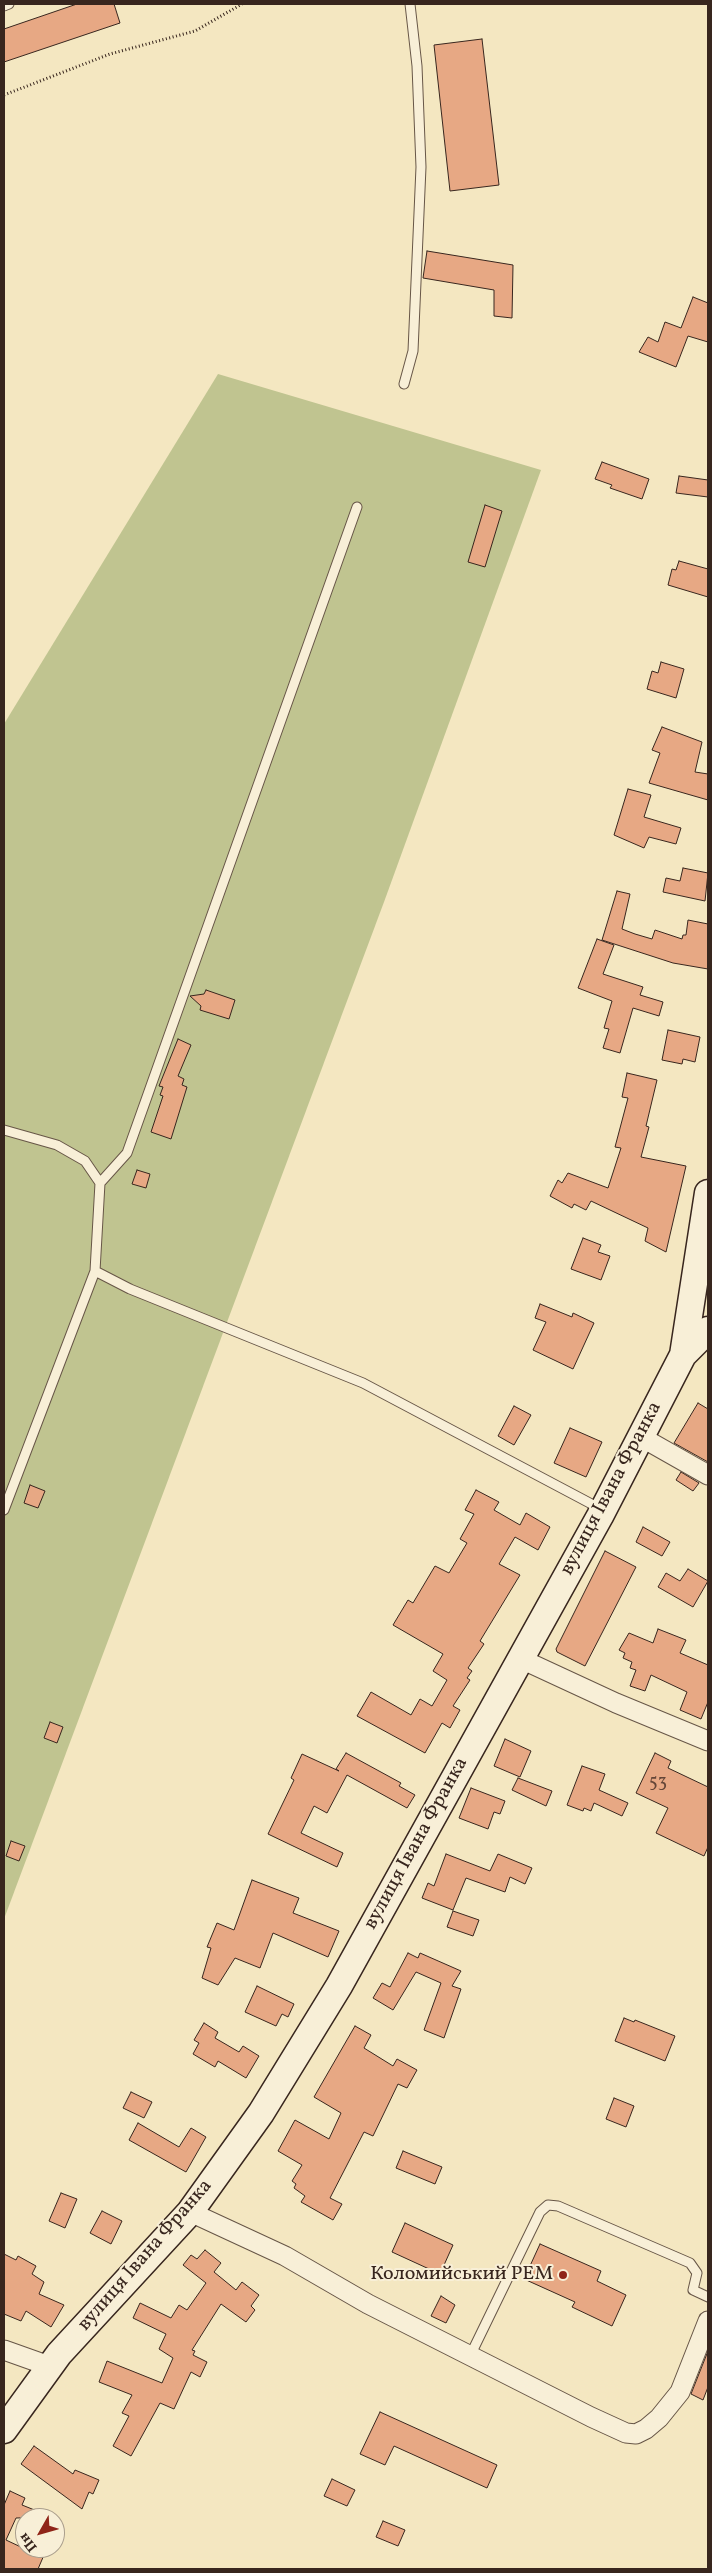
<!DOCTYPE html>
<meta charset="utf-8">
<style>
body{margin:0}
#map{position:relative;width:712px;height:2573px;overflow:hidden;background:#f4e7c1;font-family:Vollkorn,serif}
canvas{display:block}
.frame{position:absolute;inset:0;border:5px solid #38261e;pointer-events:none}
.north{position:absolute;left:15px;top:2508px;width:50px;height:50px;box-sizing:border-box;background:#f8efd7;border:1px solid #ab9f8d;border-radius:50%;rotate:232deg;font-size:14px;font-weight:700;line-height:20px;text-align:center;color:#38261e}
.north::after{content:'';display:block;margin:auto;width:18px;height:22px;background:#8f2418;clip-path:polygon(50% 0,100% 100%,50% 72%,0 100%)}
</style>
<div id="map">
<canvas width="712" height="2573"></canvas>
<div class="frame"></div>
<div class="north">Пн</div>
</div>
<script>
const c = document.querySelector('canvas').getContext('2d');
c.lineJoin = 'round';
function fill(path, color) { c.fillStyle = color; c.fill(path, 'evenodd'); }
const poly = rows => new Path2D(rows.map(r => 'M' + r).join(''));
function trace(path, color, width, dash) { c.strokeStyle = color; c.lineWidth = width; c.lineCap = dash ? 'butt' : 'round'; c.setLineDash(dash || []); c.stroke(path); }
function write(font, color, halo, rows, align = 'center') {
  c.font = font + ' Vollkorn,serif'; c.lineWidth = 4; c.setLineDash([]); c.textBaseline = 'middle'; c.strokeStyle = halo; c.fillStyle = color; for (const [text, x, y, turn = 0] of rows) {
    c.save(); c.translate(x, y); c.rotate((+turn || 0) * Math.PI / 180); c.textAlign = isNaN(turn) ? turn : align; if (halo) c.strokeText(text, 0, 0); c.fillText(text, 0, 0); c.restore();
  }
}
const green = poly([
 [218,374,541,470,384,902,4,1919,4,724]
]);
const building = poly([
 [77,4,114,4,120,23,4,62,4,29,77,4],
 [482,39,499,185,450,191,434,45,482,39],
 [427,251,513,265,512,318,494,316,494,290,423,278,427,251],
 [693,297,708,303,708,342,688,336,676,367,639,352,648,337,658,342,665,322,681,328,693,297],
 [602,462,649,479,642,499,610,488,612,485,595,479,602,462],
 [679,476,708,480,708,497,676,493,679,476],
 [485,505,502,511,485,567,468,562,485,505],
 [679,561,708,569,708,597,668,585,672,569,676,570,679,561],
 [661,662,684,669,676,698,647,689,652,671,658,673,661,662],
 [662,727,702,742,695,772,708,774,708,800,649,783,660,753,652,750,662,727],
 [628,789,651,795,644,817,681,828,676,844,649,837,644,848,614,835,628,789],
 [683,868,708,873,705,901,663,892,666,878,680,881,683,868],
 [617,891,630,894,622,929,635,934,652,939,655,930,682,939,683,935,686,935,688,920,708,924,708,969,673,963,602,940,617,891],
 [597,939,614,945,603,974,643,987,640,995,663,1002,659,1016,633,1008,620,1053,603,1048,609,1029,604,1028,612,1001,578,988,597,939],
 [206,990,235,1000,229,1019,200,1010,201,1006,190,996,204,994,206,990],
 [668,1030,700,1037,695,1062,683,1059,682,1064,662,1060,668,1030],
 [178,1039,191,1045,178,1076,184,1079,182,1085,187,1087,171,1139,151,1132,163,1096,160,1095,163,1087,159,1086,178,1039],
 [627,1073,657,1080,646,1126,649,1127,641,1157,686,1166,666,1252,645,1241,648,1228,591,1201,586,1210,574,1204,572,1208,550,1196,558,1180,562,1183,568,1173,608,1188,621,1148,615,1147,628,1098,622,1097,627,1073],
 [137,1170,150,1174,146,1188,132,1184,137,1170],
 [583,1238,601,1245,598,1252,610,1256,601,1280,571,1269,583,1238],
 [540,1304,572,1317,573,1313,594,1323,573,1369,533,1350,546,1322,535,1318,540,1304],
 [698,1403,708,1409,708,1462,674,1443,698,1403],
 [514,1406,531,1415,514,1445,498,1436,514,1406],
 [570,1428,602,1442,586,1477,554,1463,570,1428],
 [681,1472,699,1483,693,1491,676,1480,681,1472],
 [30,1485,45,1491,38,1508,24,1503,30,1485],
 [476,1490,499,1502,494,1510,520,1525,526,1513,550,1527,538,1550,515,1537,499,1564,520,1575,480,1641,484,1644,468,1668,472,1671,467,1678,470,1680,453,1706,460,1710,450,1728,442,1723,425,1753,357,1716,371,1692,411,1715,420,1699,432,1706,447,1680,433,1671,443,1654,393,1625,408,1600,413,1603,435,1566,449,1573,467,1543,460,1539,474,1514,465,1510,476,1490],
 [643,1527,670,1542,662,1556,636,1542,643,1527],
 [605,1551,636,1567,585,1666,557,1652,556,1649,605,1551],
 [688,1569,708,1581,693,1607,658,1587,666,1573,680,1581,688,1569],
 [658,1629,686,1640,680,1653,708,1665,708,1702,701,1719,680,1710,687,1692,651,1675,645,1691,630,1686,636,1670,630,1668,632,1662,623,1658,625,1653,619,1650,629,1633,653,1643,658,1629],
 [50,1722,63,1727,57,1743,44,1738,50,1722],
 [505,1739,531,1751,520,1777,494,1766,505,1739],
 [346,1753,401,1783,399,1786,415,1795,407,1808,347,1775,327,1813,314,1806,301,1833,343,1853,337,1867,268,1834,294,1780,291,1778,302,1754,339,1771,336,1769,346,1753],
 [655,1753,671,1761,668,1768,708,1787,708,1847,704,1856,656,1833,668,1808,636,1793,655,1753],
 [582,1766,605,1774,599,1790,628,1803,622,1816,594,1803,591,1811,584,1808,583,1811,567,1805,582,1766],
 [518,1778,552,1791,546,1806,512,1790,518,1778],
 [471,1788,505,1801,500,1814,494,1812,488,1829,459,1818,471,1788],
 [11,1841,25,1846,19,1861,6,1856,11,1841],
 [446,1854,490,1871,498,1854,532,1868,525,1884,510,1877,505,1892,466,1878,453,1910,422,1898,428,1883,434,1886,446,1854],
 [252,1880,299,1898,293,1913,339,1931,328,1957,273,1933,260,1968,235,1958,218,1985,202,1978,211,1948,207,1947,217,1923,234,1930,252,1880],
 [453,1911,479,1920,473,1936,447,1927,453,1911],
 [408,1953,418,1958,420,1953,461,1971,452,1986,461,1989,444,2038,424,2030,441,1983,416,1972,393,2010,373,1998,382,1983,390,1987,408,1953],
 [257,1986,294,2004,288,2017,282,2014,276,2026,245,2012,257,1986],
 [624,2018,634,2022,635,2020,675,2036,665,2061,615,2041,624,2018],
 [204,2023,218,2032,215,2038,239,2052,243,2046,259,2056,246,2078,218,2061,215,2067,193,2054,199,2043,194,2040,204,2023],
 [355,2026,371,2035,364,2048,393,2066,397,2059,417,2070,407,2088,398,2084,373,2136,364,2132,330,2198,342,2204,333,2220,301,2202,305,2196,294,2188,296,2184,292,2181,302,2165,278,2151,295,2120,329,2139,341,2113,314,2097,355,2026],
 [131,2092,152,2102,144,2118,123,2108,131,2092],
 [614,2098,634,2106,626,2127,606,2119,614,2098],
 [138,2123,179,2147,191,2128,206,2137,186,2172,129,2140,138,2123],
 [403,2151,442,2167,435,2184,396,2168,403,2151],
 [61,2193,77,2199,65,2228,49,2221,61,2193],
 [102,2211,122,2221,111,2244,90,2233,102,2211],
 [405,2223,453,2245,440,2274,392,2252,405,2223],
 [540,2244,601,2271,597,2281,626,2295,612,2326,572,2307,575,2302,524,2279,540,2244],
 [205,2250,221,2263,214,2272,236,2290,242,2282,259,2295,251,2306,255,2310,246,2322,221,2304,192,2350,195,2351,193,2355,207,2362,200,2377,191,2372,174,2409,160,2403,131,2456,113,2446,129,2416,122,2413,132,2395,99,2382,107,2361,162,2383,173,2358,159,2349,166,2334,133,2318,140,2303,171,2318,179,2305,187,2310,206,2283,183,2265,191,2255,197,2259,205,2250],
 [4,2254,16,2260,18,2256,36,2266,32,2274,44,2282,39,2294,64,2305,51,2327,26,2311,21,2321,4,2314,4,2254],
 [441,2296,455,2305,446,2323,431,2316,441,2296],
 [708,2351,708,2387,703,2400,691,2394,708,2351],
 [380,2412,497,2465,487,2488,394,2446,385,2465,360,2454,380,2412],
 [34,2446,73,2474,75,2470,99,2480,93,2494,89,2492,82,2509,21,2464,34,2446],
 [332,2479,355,2490,347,2506,324,2496,332,2479],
 [10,2491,25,2498,22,2505,52,2517,16,2518,6,2540,23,2548,47,2548,38,2569,4,2569,4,2505,10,2491],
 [383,2521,405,2530,398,2546,376,2537,383,2521]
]);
const path = poly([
 [4,95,110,54,195,31,242,4]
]);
const lane = poly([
 [4,6,9,4],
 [404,384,413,351,421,167,417,66,410,4],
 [4,1130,57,1145,85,1161,100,1183,95,1271,130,1289,363,1383,601,1509],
 [100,1183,127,1153,357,507],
 [4,1510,95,1271],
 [470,2356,540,2212,548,2205,558,2206,690,2263,697,2273,693,2290,708,2297]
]);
const street = poly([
 [641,1437,708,1475],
 [521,1659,616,1703,708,1741],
 [190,2212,285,2256,368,2304,591,2417,626,2433,636,2434,646,2429,659,2418,680,2392,708,2321],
 [4,2350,49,2366]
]);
const secondary = poly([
 [683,1355,708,1330],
 [4,2430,59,2354,190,2212,261,2113,339,1986,600,1516,683,1355,708,1193]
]);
const markers = [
 [563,2275,5,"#8f2418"]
];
const numberNames = [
 ["53",658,1784]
];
const streetNames = [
 ["вулиця Івана Франка",612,1489,-62],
 ["вулиця Івана Франка",417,1844,-61],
 ["вулиця Івана Франка",146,2256,-49]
];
const poiNames = [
 ["Коломийський РЕМ",553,2275]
];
fill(green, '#c0c490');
fill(building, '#e7a884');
trace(building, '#38261e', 1);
trace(lane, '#675647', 11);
trace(street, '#675647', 21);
trace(secondary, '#38261e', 29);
trace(path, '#38261e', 3, [1, 2.5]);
trace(lane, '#f8efd7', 9);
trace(street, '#f8efd7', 19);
trace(secondary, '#f8efd7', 26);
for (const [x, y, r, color] of markers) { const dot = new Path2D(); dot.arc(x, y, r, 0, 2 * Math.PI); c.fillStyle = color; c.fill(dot); trace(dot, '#f8efd7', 2); }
write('18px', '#644638', null, numberNames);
write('20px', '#38261e', '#f8efd7', streetNames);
write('20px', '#38261e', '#f8efd7', poiNames, 'right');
</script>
